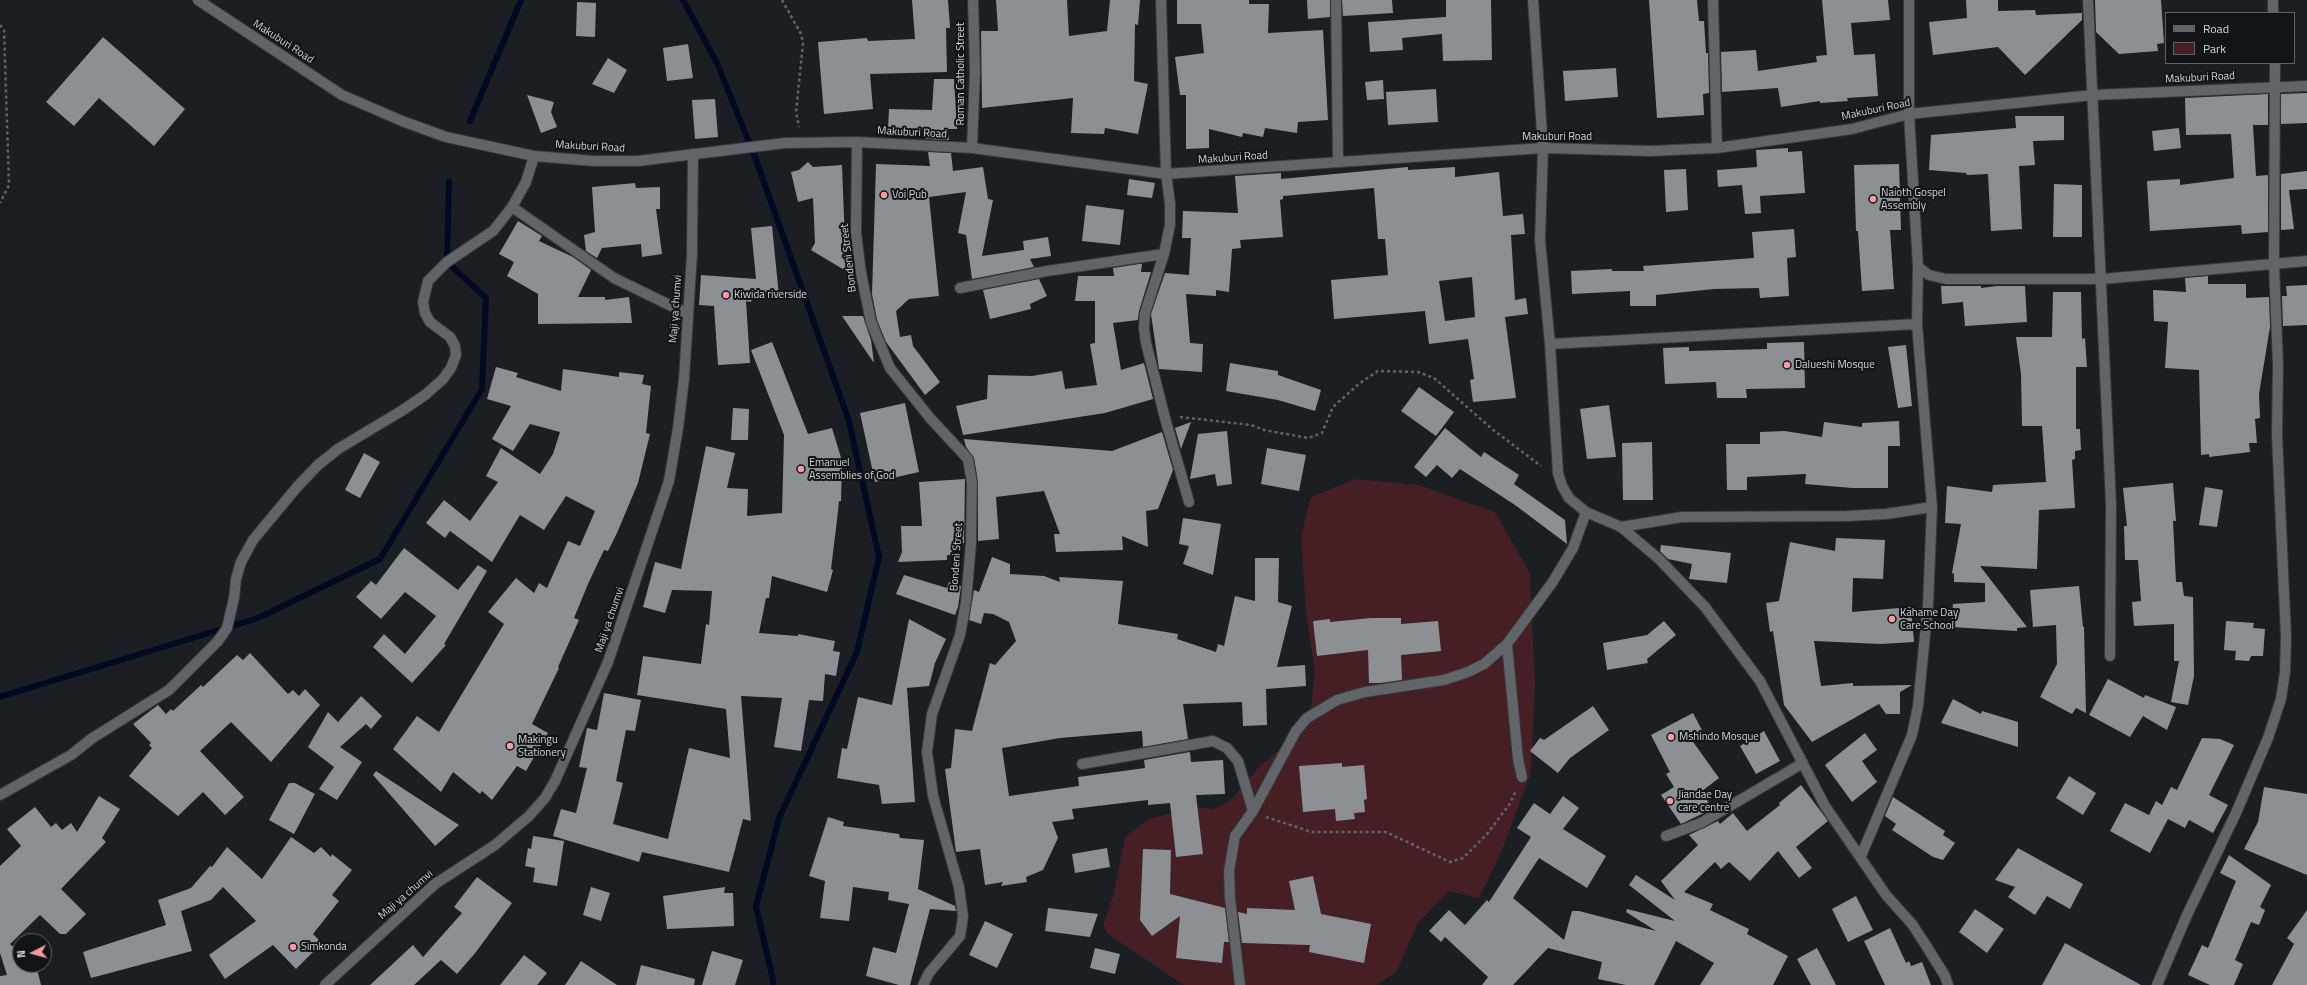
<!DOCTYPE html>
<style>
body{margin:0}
#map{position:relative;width:2307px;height:985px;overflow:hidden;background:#1b1e22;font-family:"Titillium Web",sans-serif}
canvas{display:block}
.legend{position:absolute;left:2165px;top:12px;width:130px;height:52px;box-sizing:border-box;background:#121518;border:1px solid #5f6164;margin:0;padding:5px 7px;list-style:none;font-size:12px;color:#d2d4d7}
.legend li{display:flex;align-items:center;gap:8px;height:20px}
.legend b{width:20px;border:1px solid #5f6164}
.north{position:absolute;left:12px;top:933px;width:40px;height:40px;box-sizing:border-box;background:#121518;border:1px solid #5f6164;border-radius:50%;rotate:264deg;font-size:11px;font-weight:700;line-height:16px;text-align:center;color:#d2d4d7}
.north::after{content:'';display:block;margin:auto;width:14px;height:18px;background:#f49aa3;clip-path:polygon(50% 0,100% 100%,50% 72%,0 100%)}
</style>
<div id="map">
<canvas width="2307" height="985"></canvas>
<ul class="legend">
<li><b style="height:5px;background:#616469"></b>Road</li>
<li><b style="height:11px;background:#451f24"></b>Park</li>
</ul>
<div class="north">N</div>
</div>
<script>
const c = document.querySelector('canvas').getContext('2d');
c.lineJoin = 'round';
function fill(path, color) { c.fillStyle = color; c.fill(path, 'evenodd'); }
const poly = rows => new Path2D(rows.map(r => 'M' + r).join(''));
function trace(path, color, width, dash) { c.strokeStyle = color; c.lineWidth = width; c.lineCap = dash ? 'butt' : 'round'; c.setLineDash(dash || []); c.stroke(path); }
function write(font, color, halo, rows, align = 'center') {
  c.font = font + ' "Titillium Web",sans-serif'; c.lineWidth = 4; c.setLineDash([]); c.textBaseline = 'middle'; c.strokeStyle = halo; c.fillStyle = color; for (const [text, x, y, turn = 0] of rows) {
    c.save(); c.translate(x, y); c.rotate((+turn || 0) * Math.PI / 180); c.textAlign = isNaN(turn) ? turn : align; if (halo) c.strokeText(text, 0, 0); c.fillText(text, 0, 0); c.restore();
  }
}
const green = poly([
 [1355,479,1419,485,1495,512,1530,573,1535,683,1531,773,1500,855,1479,898,1449,891,1418,923,1397,971,1377,985,1184,985,1108,934,1103,926,1113,896,1125,837,1149,819,1195,807,1213,809,1229,802,1260,766,1283,747,1300,728,1311,707,1315,672,1306,612,1301,536,1311,497]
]);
const stream = poly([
 [683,0,717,63,755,157,849,421,879,557,857,652,779,818,756,906,773,980,773,985],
 [470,121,521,0],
 [0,697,258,618,380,559,482,389,486,298,447,262,449,182]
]);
const building = poly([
 [912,0,948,0,950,28,946,28,947,72,870,74,873,109,824,114,818,42,867,38,868,41,915,39],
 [996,0,1067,0,1069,36,1107,31,1110,0,1140,0,1138,25,1135,24,1134,81,1148,84,1138,134,1105,128,1104,134,1071,133,1073,98,982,108,981,31,998,31],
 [1177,0,1249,0,1249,4,1269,4,1268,33,1323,30,1328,120,1298,122,1297,133,1265,128,1263,137,1243,133,1242,137,1209,129,1209,148,1186,149,1186,95,1180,95,1175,57,1204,53,1201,24,1177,24],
 [1307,0,1330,0,1330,17,1308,19],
 [1342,0,1392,0,1393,13,1343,16],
 [1446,0,1491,0,1492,60,1443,61,1442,34,1402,38,1403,50,1370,52,1368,22,1446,17],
 [1649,0,1697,0,1699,21,1704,21,1706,53,1708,53,1709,93,1703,94,1704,115,1657,118],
 [1822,0,1888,0,1890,20,1851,23,1854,55,1875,54,1878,96,1847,98,1848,101,1820,103,1820,101,1781,107,1778,88,1722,92,1721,52,1756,50,1758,71,1817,62,1816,56,1827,55],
 [1966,0,1998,0,1998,11,2035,10,2036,15,2082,13,2082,20,2025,75,1998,47,1933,55,1929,22,1967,18],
 [2095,0,2161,0,2164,43,2157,44,2158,51,2119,54,2096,32],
 [577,2,596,3,595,37,576,36],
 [103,37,185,109,154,146,99,98,74,126,46,102],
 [688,44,693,78,667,81,663,48],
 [608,58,627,70,614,93,592,84],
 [1616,68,1618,97,1565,101,1563,71],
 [934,79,954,79,957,129,947,129,949,140,926,139,925,130,888,128,889,109,932,110],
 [1383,80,1384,99,1367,100,1365,82],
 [1436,89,1438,122,1388,125,1386,92],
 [2307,93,2307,123,2281,124,2281,94],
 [2268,94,2268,125,2253,125,2256,176,2268,175,2268,232,2242,234,2241,225,2150,231,2147,181,2180,179,2180,185,2234,178,2231,134,2186,135,2185,98],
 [527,95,554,102,551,112,557,127,541,133],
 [715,99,718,137,695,139,692,100],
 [2015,116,2064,116,2064,140,2033,141,2035,165,2019,166,2022,229,1991,231,1988,174,1967,175,1966,173,1929,170,1931,135,2016,128],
 [2179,128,2181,148,2154,151,2152,131],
 [1788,148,1788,152,1802,151,1805,193,1760,196,1761,213,1745,214,1742,185,1718,187,1717,170,1757,167,1756,150],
 [928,152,951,153,953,171,983,167,988,199,993,200,982,256,1024,250,1023,241,1048,237,1051,256,1030,259,1034,267,972,279,966,235,958,233,966,192,929,197,939,296,909,299,896,311,900,337,911,335,913,346,940,382,925,395,886,342,877,320,872,294,876,164,930,166],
 [808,162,813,167,842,165,846,271,811,250,815,243,813,198,798,202,791,172,799,170],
 [1899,164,1901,230,1890,230,1894,289,1862,291,1858,231,1856,231,1854,165],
 [1408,167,1408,170,1455,167,1455,177,1499,172,1503,216,1523,214,1525,234,1511,235,1515,300,1526,298,1528,314,1505,317,1516,398,1473,402,1470,380,1474,379,1468,339,1429,344,1425,311,1334,319,1331,280,1388,275,1385,239,1378,239,1374,188,1283,196,1283,199,1280,200,1283,237,1240,240,1241,248,1232,249,1229,292,1216,290,1216,296,1186,294,1190,343,1203,344,1202,372,1159,369,1151,314,1165,273,1189,275,1191,238,1182,238,1183,211,1238,213,1235,176,1281,173,1281,179],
 [1472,277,1475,317,1445,321,1439,281],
 [1686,169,1688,210,1666,212,1664,170],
 [2307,171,2307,189,2289,190,2294,229,2281,230,2281,174],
 [1129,179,1155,183,1152,198,1127,195],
 [635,183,636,188,660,187,660,209,656,209,662,254,642,257,641,244,602,248,597,258,586,251,584,235,595,232,592,187],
 [2054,184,2082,185,2082,237,2053,237],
 [1086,205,1124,210,1120,245,1082,241],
 [518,221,542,236,539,241,573,257,591,270,578,297,605,297,605,300,629,297,632,323,538,324,538,294,507,276,514,262,499,254],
 [772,226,779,296,752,298,751,302,746,301,750,363,718,365,714,306,699,305,701,275,756,279,751,228],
 [1794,229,1796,257,1787,258,1789,296,1760,298,1759,288,1714,289,1656,295,1656,306,1630,306,1630,291,1572,294,1571,271,1612,269,1612,271,1644,271,1643,266,1754,258,1752,232],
 [1139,264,1142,264,1141,272,1151,272,1139,311,1138,320,1113,323,1121,370,1144,363,1153,399,1105,413,963,435,956,406,987,399,988,375,1032,376,1062,371,1065,389,1097,385,1090,344,1095,343,1095,301,1075,301,1078,276,1114,276,1113,268],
 [2208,276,2208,284,2246,284,2246,298,2269,297,2270,327,2259,394,2260,418,2255,419,2257,443,2249,443,2250,452,2209,457,2209,454,2201,455,2199,370,2165,368,2168,322,2154,321,2153,290,2186,292,2185,278],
 [1039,279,1047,296,1030,304,1031,309,990,319,983,290],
 [2307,285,2307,325,2283,326,2282,296,2287,296,2286,286],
 [1941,286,1981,286,1981,288,1997,286,2025,286,2027,322,1965,326,1963,302,1942,304],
 [2053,292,2081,292,2082,339,2085,338,2087,367,2076,367,2076,429,2080,429,2081,450,2075,451,2075,459,2072,460,2075,508,2039,510,2037,569,1980,566,2027,627,2017,628,2017,631,1951,627,1953,604,1985,602,1985,583,1954,582,1954,574,1952,573,1961,524,1945,523,1947,486,1992,492,1993,485,2046,482,2042,426,2022,426,2021,374,2016,337,2052,337],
 [842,316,863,316,871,340,874,363],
 [772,342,808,434,832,428,842,461,841,501,839,501,837,520,831,569,833,570,827,592,772,576,769,598,766,598,759,633,798,636,798,634,835,641,833,651,840,652,836,676,825,674,823,701,809,700,801,751,774,747,782,698,741,696,751,821,743,819,729,872,642,852,639,862,553,836,561,809,576,813,587,768,579,767,587,728,597,730,604,693,641,700,635,731,626,730,616,781,623,783,613,824,668,839,689,748,730,758,726,709,637,695,643,656,701,664,706,624,709,625,712,591,672,590,665,613,643,607,655,562,681,569,706,446,735,453,727,488,748,489,747,516,782,513,784,435,751,350],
 [1804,342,1805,388,1746,389,1747,398,1717,398,1716,382,1665,384,1663,348,1689,347,1689,351,1767,349,1767,343],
 [1906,345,1912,406,1898,408,1888,347],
 [1230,363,1278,371,1278,375,1321,390,1315,411,1278,400,1226,391],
 [496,367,518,373,516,377,561,391,563,369,619,377,619,372,644,375,642,384,651,386,646,433,650,434,638,483,617,533,608,551,604,550,588,584,574,618,579,620,558,667,559,668,532,724,548,733,526,771,517,766,492,800,482,791,480,794,453,772,441,792,393,749,417,716,439,732,504,624,488,612,516,578,534,593,539,583,547,588,568,541,580,546,595,511,566,496,544,530,520,515,492,562,450,531,445,538,426,523,444,500,470,521,498,482,486,476,501,448,540,474,553,454,560,432,530,424,513,451,492,439,511,406,487,399],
 [1419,387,1454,412,1436,436,1401,411],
 [905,403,919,472,875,482,860,413],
 [1609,405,1616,457,1587,459,1580,409],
 [733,408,749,409,748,440,731,440],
 [1899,421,1900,446,1888,446,1888,488,1852,488,1805,484,1806,474,1747,477,1747,490,1727,490,1726,444,1760,444,1760,432,1785,431,1822,437,1824,422,1862,427,1862,423],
 [1191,422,1181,449,1175,428],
 [1445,428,1481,457,1484,452,1519,475,1514,484,1565,520,1567,544,1515,505,1460,469,1452,478,1437,465,1426,477,1414,467],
 [1227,431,1232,484,1217,486,1215,474,1190,479,1198,434],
 [1162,432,1173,470,1158,509,1146,511,1148,547,1122,536,1123,550,1056,552,1054,534,1060,534,1044,491,996,497,999,539,978,541,978,482,974,458,966,447,964,439,1112,451],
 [1652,442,1653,500,1623,500,1622,443],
 [1267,448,1306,455,1299,491,1261,484],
 [364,453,380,462,360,498,345,490],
 [965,479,964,543,952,544,952,555,947,555,947,560,898,562,902,552,901,526,922,526,919,482],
 [2173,483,2176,521,2173,521,2176,582,2182,582,2184,596,2193,597,2194,676,2188,705,2171,702,2179,661,2174,661,2174,624,2134,626,2132,602,2141,601,2138,560,2125,560,2124,526,2127,526,2123,488],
 [2205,487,2223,490,2217,527,2199,525],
 [1183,518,1221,524,1213,575,1183,564,1189,546,1179,544],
 [1836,538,1885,540,1883,579,1853,578,1852,612,1911,607,1914,642,1881,644,1814,641,1821,686,1853,683,1853,686,1912,685,1900,692,1900,714,1886,714,1879,704,1812,742,1784,705,1773,631,1770,632,1766,603,1779,601,1790,542,1835,551],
 [1661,545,1731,553,1727,583,1689,579,1692,564,1668,559,1660,551],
 [404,548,458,590,478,565,487,571,444,644,446,645,412,683,373,647,384,634,405,654,436,616,405,592,381,619,356,597,371,581,376,585],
 [992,557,1010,564,1010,574,1044,576,1060,582,1059,577,1123,581,1118,624,1178,634,1177,639,1216,652,1218,644,1224,646,1235,596,1255,601,1255,558,1279,558,1278,602,1292,606,1277,667,1305,665,1306,686,1266,689,1267,725,1243,726,1242,702,1183,704,1188,739,1143,747,1142,731,1060,738,1002,748,1009,796,1079,786,1078,777,1145,768,1144,760,1190,752,1191,762,1223,760,1225,794,1196,795,1203,854,1176,857,1170,803,1148,805,1148,800,1072,809,1074,819,1052,822,1058,838,1043,870,1026,877,1027,882,1001,886,1003,882,985,885,980,849,956,852,945,769,951,768,955,729,972,731,990,663,995,665,1016,641,1009,622,993,614,984,613,981,624,969,620,974,590,979,592],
 [904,575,947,588,949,582,961,586,958,607,955,615,896,594],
 [2079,586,2083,627,2084,627,2086,713,2076,708,2072,714,2040,697,2057,664,2056,625,2033,627,2030,590],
 [1371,618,1401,618,1401,624,1438,621,1441,651,1401,655,1402,680,1380,683,1369,683,1368,650,1317,656,1313,621,1330,619,1330,622],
 [909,619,946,639,935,663,929,686,907,688,915,802,882,804,879,785,837,778,842,748,847,749,858,697,892,705],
 [1664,621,1676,635,1647,659,1648,663,1607,670,1603,643,1647,635],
 [2226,621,2254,623,2253,628,2265,629,2263,656,2251,656,2249,661,2235,660,2236,651,2224,650],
 [250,653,288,694,293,690,299,696,305,689,320,705,271,762,231,722,200,751,244,797,225,815,203,792,178,816,129,776,152,748,149,745,151,743,133,724,158,705,166,714,171,709,173,711,201,685,203,687,237,655,243,660],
 [2108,679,2144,698,2145,695,2176,707,2167,730,2143,716,2130,737,2089,715],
 [361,696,382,716,371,729,366,724,340,747,362,762,337,800,319,789,334,767,308,747,328,712,338,722],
 [1953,699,1981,714,1982,711,2018,722,2018,747,1941,723],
 [1593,706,1609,730,1570,758,1558,773,1530,751,1540,738,1544,740],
 [1693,713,1703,732,1691,739,1719,778,1702,791,1712,809,1681,824,1661,795,1674,787,1666,774,1670,772,1651,735],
 [1764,731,1780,761,1756,774,1740,746],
 [1865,733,1877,750,1862,761,1877,782,1852,802,1825,765],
 [2202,738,2220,739,2234,745,2209,795,2228,805,2213,833,2189,820,2185,828,2168,819,2150,853,2110,831,2125,803,2149,815,2156,801,2162,805,2171,787,2177,790],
 [1342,763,1342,767,1364,765,1367,799,1364,800,1365,812,1354,813,1355,819,1336,821,1335,809,1303,812,1299,766],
 [376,771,459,825,435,846,373,775],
 [2069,776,2096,793,2083,815,2056,798],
 [289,783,295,783,315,794,294,834,269,820],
 [1801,785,1828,821,1796,847,1812,868,1799,878,1778,851,1750,881,1729,862,1721,869,1715,862,1684,892,1713,904,1710,910,1749,929,1747,934,1788,956,1773,985,1700,985,1714,963,1676,941,1654,985,1626,985,1598,979,1602,962,1548,948,1513,985,1482,985,1488,977,1445,937,1441,942,1429,931,1449,910,1465,925,1487,900,1489,902,1531,837,1517,828,1534,803,1550,814,1563,796,1579,808,1563,829,1606,856,1587,888,1539,858,1513,898,1564,940,1572,911,1579,911,1656,931,1626,912,1627,909,1675,921,1629,885,1636,875,1675,900,1661,881,1698,845,1689,835,1718,821,1720,824,1733,813,1747,831,1780,805,1779,803],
 [2264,787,2307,794,2307,875,2244,849,2258,822],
 [99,796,120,809,102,838,106,842,61,889,86,914,66,934,60,934,40,915,10,944,20,953,20,965,36,965,41,985,0,985,0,976,7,975,0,953,0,866,21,846,7,829,35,807,51,827,56,823,62,830,71,823,77,832],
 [1893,797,1945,831,1943,835,1955,843,1943,860,1933,857,1892,830,1896,824,1885,816],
 [828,817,844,822,843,826,899,834,900,838,924,840,918,889,955,906,956,911,930,909,910,985,899,985,866,976,873,947,896,953,909,904,888,900,889,892,853,887,849,921,820,918,825,881,809,876],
 [533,836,564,841,557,886,533,882,535,868,525,866,528,848,531,849],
 [291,837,314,853,321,847,331,857,332,854,352,870,332,895,339,901,313,934,322,943,296,969,273,945,225,979,209,955,256,921,223,887,211,900,181,911,192,951,91,978,83,952,166,925,158,900,191,888,210,866,212,867,227,847,262,879],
 [1107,848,1110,867,1075,873,1072,854],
 [2018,848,2083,884,2070,909,2047,896,2035,915,2008,897,2015,887,1995,880],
 [1143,849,1171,850,1170,894,1225,908,1229,942,1224,942,1222,963,1176,958,1180,916,1152,936,1140,920],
 [2229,855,2271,885,2260,907,2265,910,2259,925,2251,922,2235,960,2243,964,2234,985,2210,985,2188,975,2202,945,2208,948,2236,881,2220,873],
 [1313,876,1321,914,1371,924,1364,963,1309,952,1310,945,1242,943,1238,912,1247,914,1247,908,1295,910,1289,881],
 [477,877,512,903,476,952,457,974,441,960,414,985,370,985,413,945,423,957,462,913,454,907],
 [591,887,610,893,601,921,583,915],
 [725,887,724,893,733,893,734,926,667,929,663,896],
 [1856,896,1873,930,1848,942,1832,909],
 [1048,908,1098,914,1090,937,1045,931],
 [1975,909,2004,929,1987,953,1959,932],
 [2307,910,2307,985,2272,985,2294,944,2287,938],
 [985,921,1013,934,997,968,969,955],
 [1890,928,1906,963,1909,961,1911,966,1922,962,1931,985,1885,985,1864,941],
 [2065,943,2141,985,2042,985],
 [1095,948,1120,954,1115,974,1090,968],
 [1817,948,1836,985,1811,985,1797,959],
 [712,951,743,960,735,985,702,985],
 [524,955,547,973,537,985,500,985],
 [581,961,617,985,565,985],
 [641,965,695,979,694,985,636,985]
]);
const path = poly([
 [782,0,801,34,803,43,796,112,799,127],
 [0,25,4,30,9,185,0,203],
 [1180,417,1251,425,1264,430,1308,438,1322,433,1333,407,1360,383,1378,371,1418,372,1434,378,1492,429,1541,466],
 [1266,817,1312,832,1386,832,1450,862,1463,858,1487,834,1509,805,1516,791]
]);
const minor = poly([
 [1161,0,1166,174,1170,203,1170,225,1164,254,1145,313,1144,328,1146,343,1165,418,1189,502],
 [1336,0,1338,161],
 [1533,0,1543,148,1540,240,1550,344,1558,473,1562,486,1569,498,1586,512,1621,527,1659,559,1705,607,1760,681,1825,806,1886,895,1912,924,1927,947,1945,976,1948,985],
 [1713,0,1717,148],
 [1909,0,1909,114,1918,267,1929,275,1946,279,2102,279,2307,261],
 [2088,0,2111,504,2110,656],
 [2273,0,2273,13],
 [857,142,856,233,861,273,871,322,890,368,930,418,968,459,972,483,971,543,966,602,960,635,932,714,927,752,933,796,959,887,963,917,960,936,929,973,923,985],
 [972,148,975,71,973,0],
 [512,207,614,278,688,314],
 [960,288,1047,271,1164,254],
 [1550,344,1917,324],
 [1621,527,1682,517,1847,516,1886,514,1932,507],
 [1507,644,1518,759,1522,777],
 [1082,764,1213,741,1227,748,1238,761,1253,811],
 [0,795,71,755,91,739,169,690,218,641,227,628,234,598,236,579,241,562,253,540,297,487,318,465,338,449,403,410,425,395,443,379,451,368,456,355,455,346,450,337,430,322,425,313,423,302,428,281,447,262,493,231,512,207,526,182,534,156],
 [1666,836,1701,823,1803,763],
 [1861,856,1912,735,1918,706,1928,605,1932,507,1917,324,1918,267],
 [325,985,435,884,495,845,529,816,545,798,555,781,608,662,669,481,678,428,684,379,692,254,693,154],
 [1240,985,1230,898,1229,871,1235,836,1253,811,1296,731,1307,718,1337,700,1365,692,1444,680,1468,672,1484,664,1507,644,1552,583,1573,548,1586,512],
 [2157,985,2187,915,2236,813,2268,738,2281,699,2285,672,2286,637,2277,435,2278,366,2274,264,2275,63]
]);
const tertiary = poly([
 [198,0,342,95,402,121,446,137,534,156,594,161,638,161,785,143,857,142,972,148,1166,174,1543,148,1650,151,1717,148,1852,129,1909,114,2093,95,2307,86]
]);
const markers = [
 [884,195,4,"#f49aa3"],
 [1873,199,4,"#f49aa3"],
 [726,295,4,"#f49aa3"],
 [1787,365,4,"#f49aa3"],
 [801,469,4,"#f49aa3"],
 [1892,619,4,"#f49aa3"],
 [1671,737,4,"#f49aa3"],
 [510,746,4,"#f49aa3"],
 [1670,801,4,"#f49aa3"],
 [293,947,4,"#f49aa3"]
];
const streetNames = [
 ["Makuburi Road",283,42,33],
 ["Roman Catholic Street",961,74,-90],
 ["Makuburi Road",2200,78,-3],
 ["Makuburi Road",1876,110,-12],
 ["Makuburi Road",912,133,3],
 ["Makuburi Road",1557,137],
 ["Makuburi Road",590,147,3],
 ["Makuburi Road",1233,158,-4],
 ["Bondeni Street",849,258,-97],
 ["Maji ya chumvi",676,309,-86],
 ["Bondeni Street",957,557,-86],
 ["Maji ya chumvi",610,620,-71],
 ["Maji ya chumvi",406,895,-41]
];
const poiNames = [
 ["Naioth Gospel",1881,193],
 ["Assembly",1881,206],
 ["Voi Pub",892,195],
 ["Kiwida riverside",734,295],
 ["Dalueshi Mosque",1795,365],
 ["Emanuel",809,463],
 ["Assemblies of God",809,476],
 ["Kahame Day",1900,613],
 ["Care School",1900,626],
 ["Mshindo Mosque",1679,737],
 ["Makingu",518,740],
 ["Stationery",518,753],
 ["Jiandae Day",1678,795],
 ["care centre",1678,808],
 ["Simkonda",301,947]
];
fill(green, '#451f24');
trace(stream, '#000b23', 6);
fill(building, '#8c9095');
trace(minor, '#37393c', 12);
trace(tertiary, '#37393c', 12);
trace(path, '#626568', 2.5, [3, 3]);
trace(minor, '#616469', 10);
trace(tertiary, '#616469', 10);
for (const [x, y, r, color] of markers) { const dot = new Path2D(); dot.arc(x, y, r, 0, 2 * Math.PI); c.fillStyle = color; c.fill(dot); trace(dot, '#121518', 1.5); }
write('11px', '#d2d4d7', '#121518', streetNames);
write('11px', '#d2d4d7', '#121518', poiNames, 'left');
</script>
